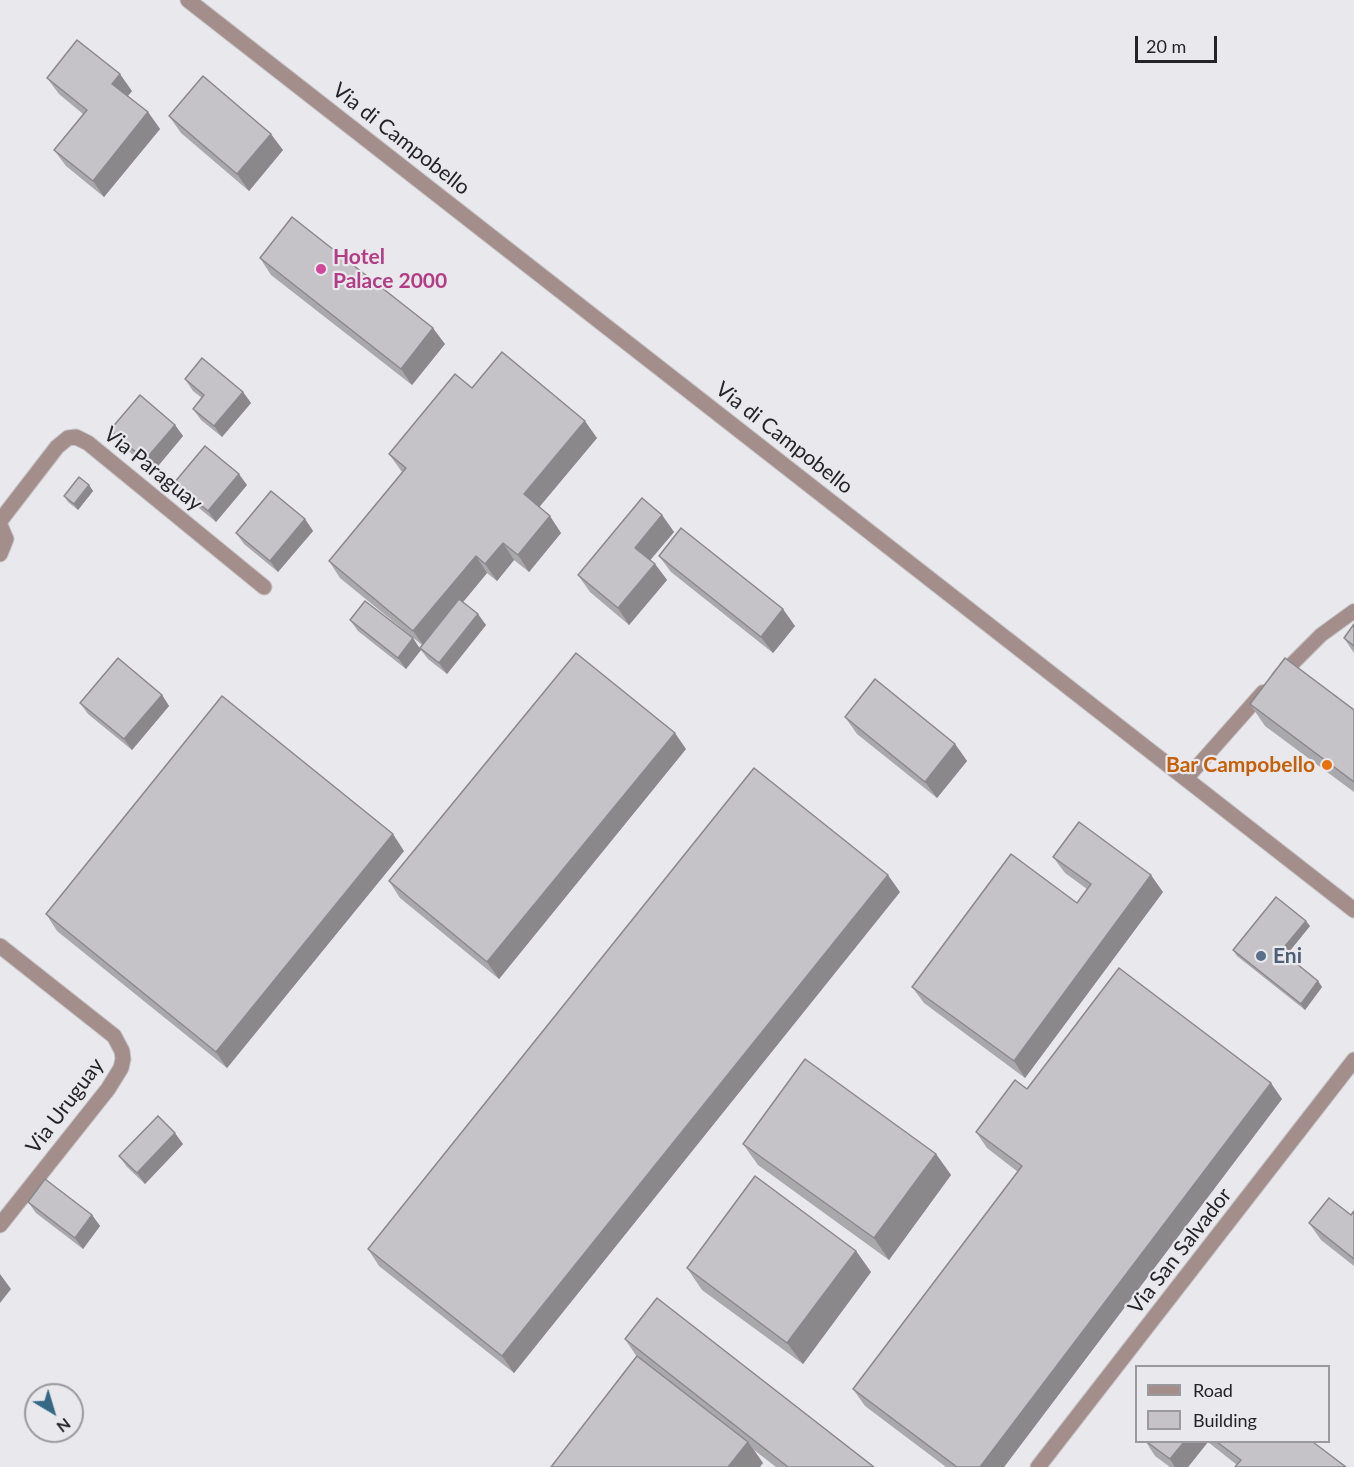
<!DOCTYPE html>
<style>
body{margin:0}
#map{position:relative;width:1354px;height:1467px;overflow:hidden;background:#e9e8ec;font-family:Lato,sans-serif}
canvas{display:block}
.legend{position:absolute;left:1135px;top:1365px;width:195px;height:78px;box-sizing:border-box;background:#e9e8ec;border:2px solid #9a999c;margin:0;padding:8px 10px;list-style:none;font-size:18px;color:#242325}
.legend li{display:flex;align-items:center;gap:12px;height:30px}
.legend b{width:30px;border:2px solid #9a999c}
.north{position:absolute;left:24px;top:1383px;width:60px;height:60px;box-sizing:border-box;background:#e9e8ec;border:2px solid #9a999c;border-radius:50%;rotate:142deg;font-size:16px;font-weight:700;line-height:24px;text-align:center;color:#242325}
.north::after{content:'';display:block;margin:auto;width:21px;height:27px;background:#346885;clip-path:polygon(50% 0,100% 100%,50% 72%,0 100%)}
.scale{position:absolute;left:1135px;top:36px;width:82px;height:27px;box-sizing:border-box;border:3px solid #242325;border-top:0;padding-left:8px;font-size:18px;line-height:21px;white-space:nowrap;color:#242325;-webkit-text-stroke:4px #e9e8ec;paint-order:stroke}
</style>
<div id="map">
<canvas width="1354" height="1467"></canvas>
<ul class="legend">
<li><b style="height:8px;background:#a48e8c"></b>Road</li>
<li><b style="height:16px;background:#c5c3c7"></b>Building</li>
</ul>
<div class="north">N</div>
<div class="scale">20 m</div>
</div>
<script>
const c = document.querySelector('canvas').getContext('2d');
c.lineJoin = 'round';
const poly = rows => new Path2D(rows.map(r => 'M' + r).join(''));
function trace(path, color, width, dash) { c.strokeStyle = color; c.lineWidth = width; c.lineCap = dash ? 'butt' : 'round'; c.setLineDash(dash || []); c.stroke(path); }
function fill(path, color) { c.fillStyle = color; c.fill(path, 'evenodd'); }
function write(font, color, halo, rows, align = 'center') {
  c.font = font + ' Lato,sans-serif'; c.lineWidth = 4.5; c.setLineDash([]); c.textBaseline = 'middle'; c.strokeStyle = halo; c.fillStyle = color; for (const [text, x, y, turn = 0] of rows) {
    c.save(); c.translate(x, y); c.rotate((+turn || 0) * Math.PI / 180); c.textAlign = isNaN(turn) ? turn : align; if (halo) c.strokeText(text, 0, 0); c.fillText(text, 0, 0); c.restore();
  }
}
const service = poly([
 [1279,677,1321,635,1354,611],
 [1186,779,1263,692]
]);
const minor = poly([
 [0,521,57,447,68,438,76,437,88,443,264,587],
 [0,525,6,539,0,554],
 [0,946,114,1036,122,1051,123,1059,121,1068,108,1089,0,1225],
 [1038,1467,1354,1060]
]);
const tertiary = poly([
 [188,0,1354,910]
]);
const wall = poly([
 [47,78,132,91,128,96,148,112,160,129,104,197,66,166,54,150,83,114,59,94],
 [169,116,283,150,249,191,181,133],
 [260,258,445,344,412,385,271,275],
 [185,379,243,392,251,403,222,437,201,420,193,409,202,398,193,391],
 [472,388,597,438,539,507,561,533,529,572,514,560,497,581,487,573,463,602,486,625,447,674,428,659,421,650,406,669,358,631,350,620,420,648,422,645,340,578,329,561,402,472,389,454],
 [175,425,183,436,153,472,118,442,110,430],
 [174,483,247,485,216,522,182,494],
 [89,485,93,491,78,510,68,502,64,496],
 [662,515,674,532,650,560,655,564,667,580,629,625,590,592,578,575],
 [305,519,313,531,278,572,244,544,236,533],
 [659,556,795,626,773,653,671,572],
 [1354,624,1354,653,1344,638],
 [162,695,169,706,132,750,88,714,80,703],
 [1250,704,1354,710,1354,792,1265,726],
 [845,717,955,744,967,761,937,798,857,734],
 [686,749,499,979,400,898,389,881],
 [404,851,227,1068,57,931,46,914],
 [1053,857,1163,892,1025,1078,924,1003,912,987,1077,903,1087,889,1065,873],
 [900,892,514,1373,379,1266,368,1249],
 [1310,926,1286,955,1318,981,1322,987,1305,1010,1237,956,1233,950],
 [1027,1089,1282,1099,1004,1467,946,1467,865,1406,853,1389,1018,1172,987,1148,976,1132],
 [183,1144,145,1184,127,1167,119,1156],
 [743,1144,936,1154,951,1175,889,1260,758,1165],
 [28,1202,92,1215,100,1226,83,1249,36,1213],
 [1354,1211,1354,1266,1321,1240,1309,1223,1351,1215],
 [856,1251,871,1272,803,1364,702,1290,687,1268],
 [625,1339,874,1467,776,1467,754,1450,763,1463,637,1357],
 [1146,1442,1313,1442,1237,1465,1208,1442,1188,1467,1170,1467,1155,1456]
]);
const shadedWall = poly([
 [120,74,132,91,124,100,112,84],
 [148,112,160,129,104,197,93,181],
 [271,134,283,150,249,191,237,174],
 [433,328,445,344,412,385,401,369],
 [243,392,251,403,222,437,214,426],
 [585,421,597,438,536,511,524,494],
 [175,425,183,436,153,472,145,460],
 [239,474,247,485,216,522,208,511],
 [89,485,93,491,78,510,74,504],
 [662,515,674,532,647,564,635,548],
 [550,516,561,533,529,572,518,555],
 [305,519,313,531,278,572,270,561],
 [503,543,514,560,497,581,485,564],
 [476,556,487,573,425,648,413,631],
 [655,564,667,580,629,625,618,608],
 [783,609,795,626,773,653,761,637],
 [478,614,486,625,447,674,439,663],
 [413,638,421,650,406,669,398,658],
 [162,695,169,706,132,750,124,739],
 [675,733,686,749,499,979,487,962],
 [955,744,967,761,937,798,925,782],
 [393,834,404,851,227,1068,216,1052],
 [888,875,900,892,514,1373,502,1356],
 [1151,875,1163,892,1025,1078,1014,1061],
 [1306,921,1310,926,1285,957,1281,951],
 [1318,981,1322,987,1305,1010,1301,1004],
 [1271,1083,1282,1099,1004,1467,980,1467],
 [175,1133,183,1144,145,1184,137,1173],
 [936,1154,951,1175,889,1260,874,1238],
 [92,1215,100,1226,83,1249,75,1238],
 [856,1251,871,1272,803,1364,787,1343],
 [0,1274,11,1289,0,1303],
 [748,1442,763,1463,760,1467,728,1467],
 [1184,1442,1208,1442,1188,1467,1175,1467,1170,1459]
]);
const building = poly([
 [77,40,120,74,112,84,148,112,93,181,54,150,87,110,47,78,77,40],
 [203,76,271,134,237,174,169,116,203,76],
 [292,217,433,328,401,369,260,258,292,217],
 [502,352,585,421,524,494,550,516,518,555,503,543,485,564,476,556,413,631,329,561,406,468,389,454,455,374,472,388,502,352],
 [202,358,243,392,214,426,193,409,204,395,185,379,202,358],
 [140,395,175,425,145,460,110,430,140,395],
 [205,446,239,474,208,511,174,483,205,446],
 [79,477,89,485,74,504,64,496,79,477],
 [271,491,305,519,270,561,236,533,271,491],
 [642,498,662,515,635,548,655,564,618,608,578,575,642,498],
 [681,528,783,609,761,637,659,556,681,528],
 [459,599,478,614,439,663,420,648,459,599],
 [365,601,413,638,398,658,350,620,365,601],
 [1354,624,1354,646,1344,638,1354,624],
 [576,653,675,733,487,962,389,881,576,653],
 [118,658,162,695,124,739,80,703,118,658],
 [1285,658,1354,710,1354,782,1250,704,1285,658],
 [875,679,955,744,925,782,845,717,875,679],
 [222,696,393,834,216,1052,46,914,222,696],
 [754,768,888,875,502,1356,368,1249,754,768],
 [1079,822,1151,875,1014,1061,912,987,1011,854,1077,903,1091,884,1053,857,1079,822],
 [1276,897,1306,921,1281,951,1318,981,1301,1004,1233,950,1276,897],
 [1119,968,1271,1083,980,1467,957,1467,853,1389,1022,1166,976,1132,1015,1080,1027,1089,1119,968],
 [805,1059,936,1154,874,1238,743,1144,805,1059],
 [158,1116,175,1133,137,1173,119,1156,158,1116],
 [755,1176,856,1251,787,1343,687,1268,755,1176],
 [45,1179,92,1215,75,1238,28,1202,45,1179],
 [1329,1198,1351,1215,1354,1211,1354,1259,1309,1223,1329,1198],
 [657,1298,874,1467,788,1467,625,1339,657,1298],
 [637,1356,748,1442,728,1467,551,1467,637,1356],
 [1147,1442,1184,1442,1170,1459,1147,1442],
 [1217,1442,1313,1442,1346,1467,1235,1467,1241,1460,1217,1442]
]);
const markers = [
 [321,269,6,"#d1479c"],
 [1327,765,6,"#e8710a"],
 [1261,956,6,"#5c6f8a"]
];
const streetNames = [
 ["Via di Campobello",401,139,38],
 ["Via di Campobello",784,438,38],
 ["Via Paraguay",153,469,39],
 ["Via Uruguay",65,1106,-53],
 ["Via San Salvador",1180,1251,-52]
];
const hotelNames = [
 ["Hotel",333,257],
 ["Palace 2000",333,281]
];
const foodNames = [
 ["Bar Campobello",1315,765]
];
const serviceNames = [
 ["Eni",1273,956]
];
trace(service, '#c6c5c8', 16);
trace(minor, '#c6c5c8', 17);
trace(tertiary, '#c6c5c8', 17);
trace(service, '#a48e8c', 14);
trace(minor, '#a48e8c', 15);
trace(tertiary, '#a48e8c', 15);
fill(wall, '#a9a8ab');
fill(shadedWall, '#8a888b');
fill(building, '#c5c3c7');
trace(building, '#8a888b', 1.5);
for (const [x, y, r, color] of markers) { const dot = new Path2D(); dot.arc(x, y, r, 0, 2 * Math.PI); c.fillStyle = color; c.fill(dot); trace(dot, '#e9e8ec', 2); }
write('21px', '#242325', '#e9e8ec', streetNames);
write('bold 21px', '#b23c85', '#e9e8ec', hotelNames, 'left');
write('bold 21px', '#c56008', '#e9e8ec', foodNames, 'right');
write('bold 21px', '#4e5e75', '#e9e8ec', serviceNames, 'left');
</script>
